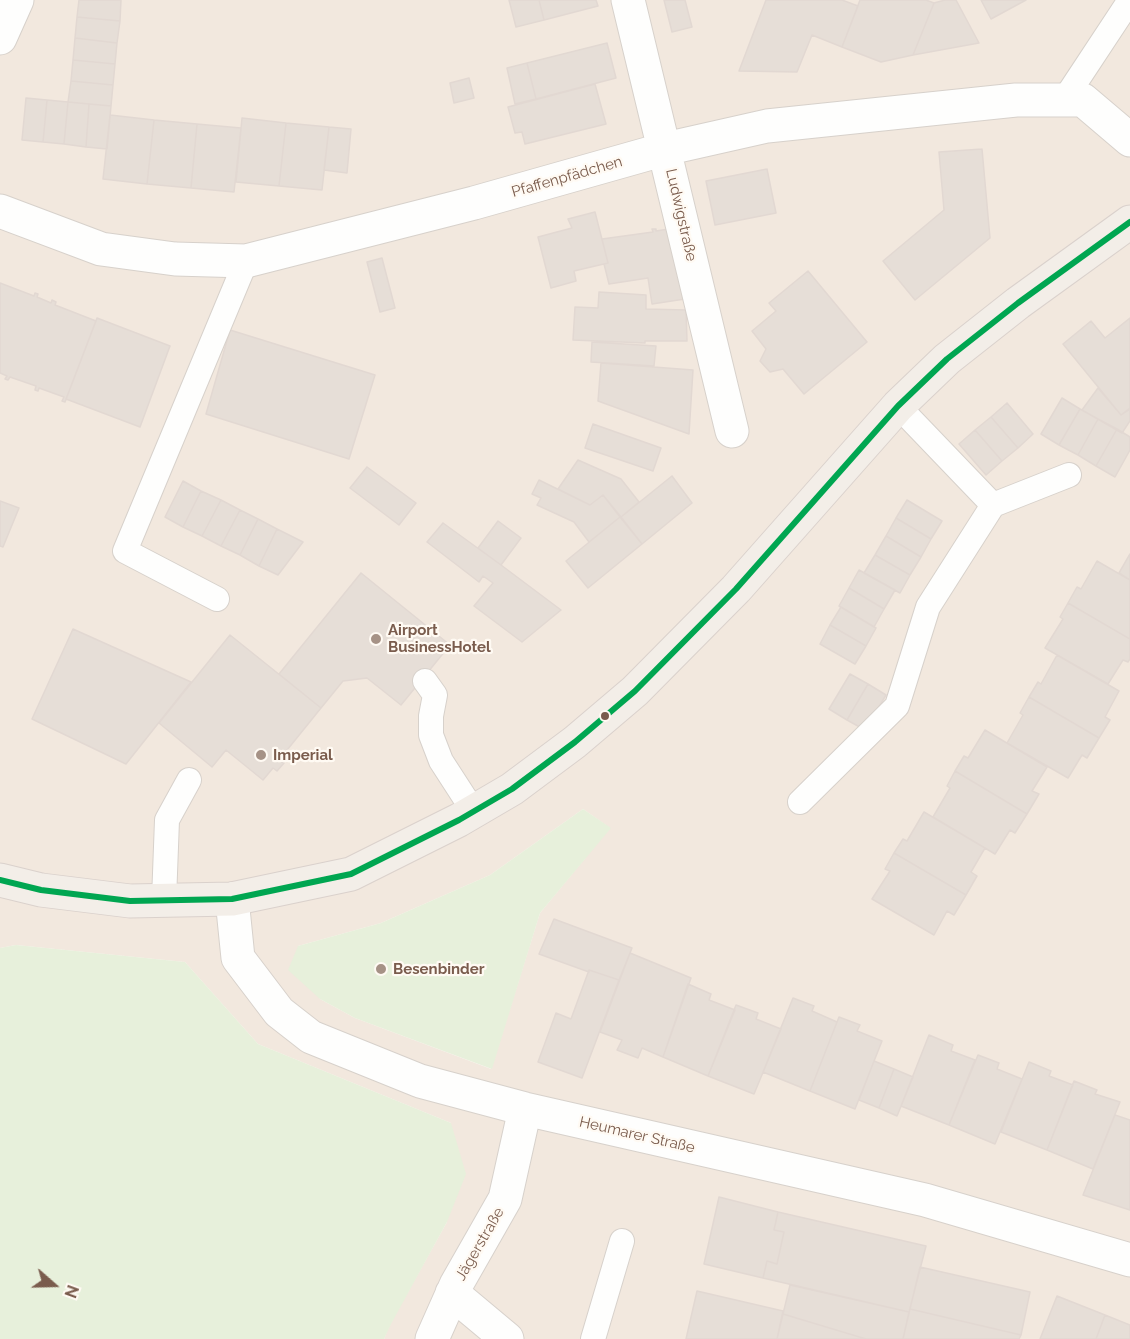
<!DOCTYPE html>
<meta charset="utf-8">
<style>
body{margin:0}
#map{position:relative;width:1130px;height:1339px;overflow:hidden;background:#f9f5f0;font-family:Raleway,sans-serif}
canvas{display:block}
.north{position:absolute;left:24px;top:1255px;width:60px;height:60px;-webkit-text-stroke:4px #fffaf3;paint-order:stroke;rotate:110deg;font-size:16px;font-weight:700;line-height:24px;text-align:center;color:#7a5c4d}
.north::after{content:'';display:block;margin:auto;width:21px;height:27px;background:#7a5c4d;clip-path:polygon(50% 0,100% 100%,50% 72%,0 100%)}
</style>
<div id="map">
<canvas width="1130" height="1339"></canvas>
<div class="north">N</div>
</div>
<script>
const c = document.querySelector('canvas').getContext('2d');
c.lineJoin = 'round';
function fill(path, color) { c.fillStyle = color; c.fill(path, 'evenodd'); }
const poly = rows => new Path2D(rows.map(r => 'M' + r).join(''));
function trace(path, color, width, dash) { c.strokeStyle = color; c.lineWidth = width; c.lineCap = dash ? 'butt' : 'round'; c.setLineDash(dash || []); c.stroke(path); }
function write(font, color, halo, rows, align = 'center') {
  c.font = font + ' Raleway,sans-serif'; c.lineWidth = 4.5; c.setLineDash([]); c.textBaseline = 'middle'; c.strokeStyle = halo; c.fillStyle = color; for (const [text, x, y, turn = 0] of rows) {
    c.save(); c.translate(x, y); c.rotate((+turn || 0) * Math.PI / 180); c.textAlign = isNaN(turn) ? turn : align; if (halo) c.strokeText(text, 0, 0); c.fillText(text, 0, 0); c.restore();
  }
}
const residential = poly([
 [0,0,1130,0,1130,1339,384,1339,390,1324,447,1222,451,1123,258,1044,185,962,16,945,0,948],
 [583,809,610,828,540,913,491,1069,355,1018,320,999,298,946,381,923,490,875]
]);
const green = poly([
 [583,809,611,828,540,913,492,1069,355,1018,320,999,288,970,298,946,381,923,490,875],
 [16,945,185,962,258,1044,451,1123,466,1174,447,1222,391,1324,384,1339,0,1339,0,948]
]);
const building = poly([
 [79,0,121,0,120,21,77,17,79,0],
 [509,0,539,0,544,20,516,27,509,0],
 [539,0,596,0,598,6,544,20,539,0],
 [664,0,685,0,692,27,672,32,664,0],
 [766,0,842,0,858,6,842,47,812,35,797,72,739,71,766,0],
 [860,0,926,0,934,3,913,55,881,62,842,47,860,0],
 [945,0,956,0,979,43,913,55,934,3,945,0],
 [981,0,1026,0,991,19,981,0],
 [77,17,120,21,117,43,75,38,77,17],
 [75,38,117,43,115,64,73,60,75,38],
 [607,43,616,78,536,99,527,63,607,43],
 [73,60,115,64,113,85,71,81,73,60],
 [527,63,536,99,515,104,507,68,527,63],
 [469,78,474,98,454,103,450,83,469,78],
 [71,81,113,85,111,106,68,102,71,81],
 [595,84,606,124,525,144,522,132,515,133,508,107,595,84],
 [26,98,47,100,43,142,22,140,26,98],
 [47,100,68,102,64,144,43,142,47,100],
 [68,102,89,104,86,147,64,144,68,102],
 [89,104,111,106,107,149,86,147,89,104],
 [110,115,154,120,147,184,103,179,110,115],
 [242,118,286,123,279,186,236,182,242,118],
 [154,120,197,124,191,188,147,184,154,120],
 [286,123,329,127,322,190,279,186,286,123],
 [197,124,241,128,234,192,191,188,197,124],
 [329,127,351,129,347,173,324,170,329,127],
 [982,149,990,238,915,300,883,261,944,210,939,152,982,149],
 [767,169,776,213,715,225,706,181,767,169],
 [595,212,608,263,574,271,576,281,551,288,538,237,572,228,568,219,595,212],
 [675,228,685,299,652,304,648,278,609,284,604,264,608,263,602,239,653,232,652,229,656,229,656,231,675,228],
 [382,258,395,308,380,312,367,262,382,258],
 [808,271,867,342,804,394,783,369,770,372,760,361,766,349,752,331,776,311,769,303,808,271],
 [0,283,34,296,35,293,38,294,37,297,51,303,52,300,56,302,55,305,96,321,65,402,62,401,64,397,39,388,38,391,35,390,36,386,10,377,8,380,5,379,7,376,0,373,0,283],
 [599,292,646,295,646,309,686,310,687,341,645,341,645,343,573,340,575,307,598,308,599,292],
 [97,318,170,346,140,427,66,399,97,318],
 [1130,318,1130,408,1121,415,1063,344,1091,321,1105,338,1130,318],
 [230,330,375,375,349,459,206,414,230,330],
 [592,342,656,346,654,366,591,362,592,342],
 [601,363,693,370,689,434,598,401,601,363],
 [1098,388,1121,415,1130,409,1130,421,1122,433,1082,410,1098,388],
 [1062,398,1080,409,1059,445,1041,434,1062,398],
 [1007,403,1033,434,1018,448,991,417,1007,403],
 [1080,409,1098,419,1078,455,1059,445,1080,409],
 [991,417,1018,448,1002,461,975,430,991,417],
 [1098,419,1117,429,1096,466,1078,455,1098,419],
 [593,424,661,448,653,471,585,448,593,424],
 [1117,429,1130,437,1130,450,1115,477,1096,466,1117,429],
 [975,430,1002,461,986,475,959,444,975,430],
 [578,460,621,479,639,502,621,517,603,495,590,505,558,489,578,460],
 [367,467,416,503,399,525,350,488,367,467],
 [672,476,692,503,642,544,621,517,672,476],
 [539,480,590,505,603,495,620,517,589,542,574,522,537,505,541,498,532,494,539,480],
 [183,481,201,491,183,527,165,517,183,481],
 [201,491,221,500,202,536,183,527,201,491],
 [221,500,240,510,221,546,202,536,221,500],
 [907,500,942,521,931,539,896,518,907,500],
 [0,501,19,508,3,547,0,546,0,501],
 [240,510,258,519,240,555,221,546,240,510],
 [620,517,642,544,588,588,566,561,620,517],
 [896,518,931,539,921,557,886,536,896,518],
 [258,519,277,529,259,566,240,555,258,519],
 [498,521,521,538,501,565,478,548,498,521],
 [443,523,501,565,561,610,522,642,474,606,493,583,483,576,479,582,427,542,443,523],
 [277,529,303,542,278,575,259,566,277,529],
 [886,536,921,557,910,575,875,555,886,536],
 [1130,554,1130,580,1119,573,1130,554],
 [875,555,910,575,900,593,864,573,875,555],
 [1097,561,1130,580,1130,639,1068,603,1077,587,1081,589,1097,561],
 [859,570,895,590,884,609,849,588,859,570],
 [361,573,450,645,401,705,367,678,343,681,321,708,279,674,361,573],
 [849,588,884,609,874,627,839,606,849,588],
 [1068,603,1130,639,1130,659,1128,662,1123,660,1108,684,1045,648,1063,619,1060,617,1068,603],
 [841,607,876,628,866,646,830,625,841,607],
 [830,625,866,646,855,664,820,644,830,625],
 [73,629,191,682,126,764,32,719,73,629],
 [230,635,321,708,279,760,284,763,277,771,273,768,263,780,226,750,212,767,159,723,230,635],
 [1057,655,1119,691,1105,717,1110,720,1099,738,1029,697,1038,682,1041,684,1057,655],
 [850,674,868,684,847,720,829,709,850,674],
 [868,684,886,695,865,730,847,720,868,684],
 [1029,697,1099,738,1087,758,1082,755,1068,778,1007,743,1023,715,1020,713,1029,697],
 [985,730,1047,767,1032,791,1039,794,1027,814,955,771,964,756,968,758,985,730],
 [955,771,1027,814,1015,833,1010,830,995,854,933,817,950,788,947,786,955,771],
 [924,812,985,848,971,872,977,876,966,895,894,853,903,839,907,841,924,812],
 [894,853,966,895,954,915,947,911,934,935,872,899,890,871,885,869,894,853],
 [554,919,632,948,619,980,589,970,589,972,539,954,554,919],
 [630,953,691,978,663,1057,642,1048,638,1058,617,1050,622,1040,600,1032,630,953],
 [589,970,619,980,582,1078,538,1062,556,1013,571,1019,589,970],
 [688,984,711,994,709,1000,735,1010,708,1076,663,1057,688,984],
 [793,998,814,1006,812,1011,837,1022,810,1091,763,1072,793,998],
 [736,1005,758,1013,756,1019,781,1029,754,1094,708,1076,736,1005],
 [839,1017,860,1025,857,1031,882,1041,855,1109,810,1091,839,1017],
 [929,1035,953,1045,951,1051,975,1060,949,1125,901,1106,929,1035],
 [978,1055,999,1063,997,1069,1022,1079,995,1144,949,1125,978,1055],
 [874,1061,894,1069,879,1108,859,1100,874,1061],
 [1029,1062,1051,1071,1049,1076,1073,1085,1047,1150,1001,1132,1029,1062],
 [894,1069,913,1077,897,1116,879,1108,894,1069],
 [1074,1081,1097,1090,1095,1094,1120,1102,1093,1169,1047,1150,1074,1081],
 [1115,1115,1130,1120,1130,1210,1083,1195,1115,1115],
 [719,1197,778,1212,774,1230,784,1232,777,1264,767,1261,763,1278,704,1264,719,1197],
 [778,1212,926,1246,909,1312,763,1278,767,1261,777,1264,784,1232,774,1230,778,1212],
 [920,1267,1030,1292,1021,1335,910,1309,920,1267],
 [790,1285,909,1312,903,1339,866,1339,783,1314,790,1285],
 [697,1291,783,1311,777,1339,686,1339,697,1291],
 [1057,1296,1105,1315,1096,1339,1040,1339,1057,1296],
 [910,1309,1021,1335,1019,1339,903,1339,910,1309],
 [783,1314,866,1339,777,1339,783,1314],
 [1105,1315,1130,1325,1130,1339,1096,1339,1105,1315]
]);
const service = poly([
 [1064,100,1130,0],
 [898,406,993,505],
 [217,599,125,551,246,261],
 [425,681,435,695,431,716,431,735,441,761,474,812],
 [800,802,897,706,928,607,993,505,1069,475],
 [164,900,167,820,189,780],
 [593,1339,622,1241]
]);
const minor = poly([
 [628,0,732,431],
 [0,38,17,0],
 [0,211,101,249,175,259,246,261,474,203,665,149,767,126,1016,100,1083,100,1130,140],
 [232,899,238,958,279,1012,311,1037,420,1081,525,1109,925,1200,1130,1260],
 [452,1293,507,1339],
 [432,1339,456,1285,505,1199,525,1109]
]);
const primary = poly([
 [0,880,41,890,130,901,232,899,351,874,459,820,512,789,575,742,635,691,736,589,898,406,947,359,1018,303,1130,222]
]);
const bus1 = poly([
 [0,880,41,890,130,901,232,899,351,874,459,820,512,789,575,742,635,691,736,589,898,406,947,359,1018,303,1130,222]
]);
const markers = [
 [376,639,6,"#a69286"],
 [605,716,5,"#7a5c4d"],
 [261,755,6,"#a69286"],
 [381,969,6,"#a69286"]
];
const streetNames = [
 ["Pfaffenpfädchen",567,177,-16],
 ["Ludwigstraße",681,215,77],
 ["Heumarer Straße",637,1135,13],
 ["Jägerstraße",480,1244,-60]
];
const poiNames = [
 ["Airport",388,630],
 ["BusinessHotel",388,647],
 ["Imperial",273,755],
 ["Besenbinder",393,969]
];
fill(residential, '#f2e8de');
fill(green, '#e7f0db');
fill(building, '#e6ded7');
trace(building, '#e2d8d2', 1.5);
trace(service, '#d7d1cb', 26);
trace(minor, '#d7d1cb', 35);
trace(primary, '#dad1cc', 35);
trace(service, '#fefefd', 24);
trace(minor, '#fefefd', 33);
trace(primary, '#f3eee8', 33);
trace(bus1, '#00a651', 6);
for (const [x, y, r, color] of markers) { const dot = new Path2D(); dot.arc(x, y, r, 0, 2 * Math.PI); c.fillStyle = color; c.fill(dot); trace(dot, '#fffaf3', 2); }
write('15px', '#7a5c4d', '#fffaf3', streetNames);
write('bold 15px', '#7a5c4d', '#fffaf3', poiNames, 'left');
</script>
